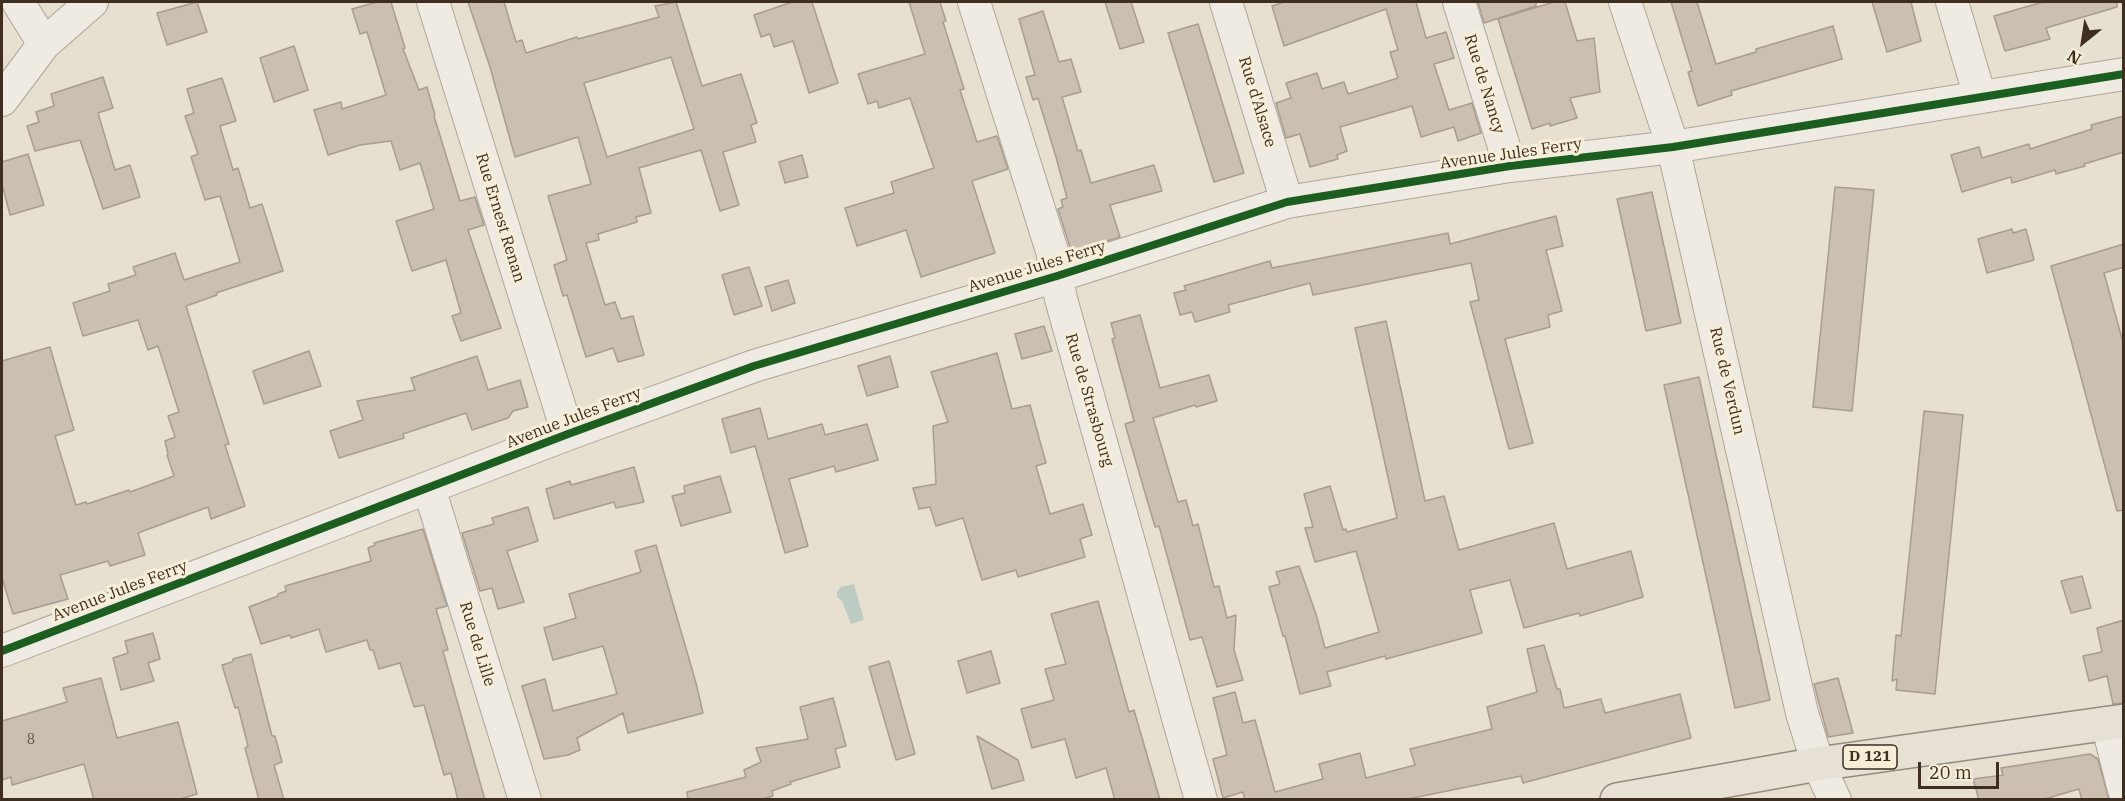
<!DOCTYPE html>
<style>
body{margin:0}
#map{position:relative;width:2125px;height:801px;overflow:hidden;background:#e7e0d1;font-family:"IBM Plex Serif",serif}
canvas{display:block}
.frame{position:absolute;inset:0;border:3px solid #3d2e20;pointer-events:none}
.north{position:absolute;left:2053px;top:12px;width:60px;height:60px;-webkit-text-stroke:4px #f7eed8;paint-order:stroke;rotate:210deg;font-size:16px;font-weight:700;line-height:24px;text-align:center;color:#3d2e20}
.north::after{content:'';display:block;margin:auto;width:21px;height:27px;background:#3d2e20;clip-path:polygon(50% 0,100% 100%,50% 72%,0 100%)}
.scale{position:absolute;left:1918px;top:762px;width:81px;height:27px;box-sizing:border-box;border:3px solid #3d2e20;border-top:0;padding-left:8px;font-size:18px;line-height:21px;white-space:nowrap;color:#3d2e20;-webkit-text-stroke:4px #f7eed8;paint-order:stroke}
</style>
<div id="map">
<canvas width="2125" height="801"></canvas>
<div class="frame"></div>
<div class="north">N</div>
<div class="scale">20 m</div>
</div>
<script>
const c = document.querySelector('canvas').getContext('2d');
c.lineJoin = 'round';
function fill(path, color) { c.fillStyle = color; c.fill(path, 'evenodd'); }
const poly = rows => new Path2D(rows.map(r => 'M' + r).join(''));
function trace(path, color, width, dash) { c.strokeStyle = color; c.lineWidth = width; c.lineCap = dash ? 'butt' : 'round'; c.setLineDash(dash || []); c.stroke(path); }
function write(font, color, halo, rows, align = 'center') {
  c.font = font + ' "IBM Plex Serif",serif'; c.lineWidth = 6; c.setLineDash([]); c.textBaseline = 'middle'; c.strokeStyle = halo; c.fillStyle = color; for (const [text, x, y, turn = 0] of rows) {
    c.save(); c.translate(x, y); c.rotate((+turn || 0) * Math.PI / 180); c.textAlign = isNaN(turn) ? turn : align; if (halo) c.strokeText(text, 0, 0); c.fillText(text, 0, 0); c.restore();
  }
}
const water = poly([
 [854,584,864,620,851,624,842,601,837,597,837,592,841,587]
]);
const building = poly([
 [197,2,207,32,167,45,157,13,197,2],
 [377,2,391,2,405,48,403,49,419,90,427,87,435,115,434,116,460,201,475,197,484,225,468,230,501,328,461,341,452,316,461,313,446,260,412,271,396,221,434,209,420,163,400,170,391,141,360,145,328,155,314,110,341,102,342,109,386,95,367,32,360,34,352,9,377,2],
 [468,2,504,2,516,42,522,40,526,53,577,37,578,39,659,17,655,6,676,2,702,86,741,74,757,123,751,125,756,142,723,152,739,205,720,211,701,150,639,168,651,213,636,217,637,222,598,234,599,240,586,243,605,305,615,302,621,319,633,316,644,355,618,362,613,348,586,357,567,295,563,296,554,265,567,260,548,196,591,184,578,137,515,157,490,67,468,2],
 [671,57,694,129,607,157,584,83,671,57],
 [792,2,812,2,838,83,809,93,793,41,774,47,770,34,761,37,754,15,792,2],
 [909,2,940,2,946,21,943,22,964,89,960,90,977,142,997,136,1008,169,972,181,995,253,921,277,906,230,857,246,845,208,894,193,891,182,934,168,910,98,879,108,877,101,868,104,858,74,925,54,909,2],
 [1105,2,1131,2,1144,42,1120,49,1105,2],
 [1284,2,1416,2,1426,38,1446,32,1454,58,1434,64,1449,110,1472,103,1481,133,1458,141,1454,127,1421,137,1412,106,1340,127,1347,151,1337,155,1338,159,1310,167,1300,134,1286,138,1276,103,1291,98,1286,83,1317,73,1322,89,1344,82,1348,94,1398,78,1390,52,1398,50,1386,9,1284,46,1272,6,1284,2],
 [1478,2,1536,2,1536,6,1484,23,1478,2],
 [1554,2,1565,2,1577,41,1594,38,1600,92,1570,98,1577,118,1550,126,1550,123,1532,129,1498,19,1554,2],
 [1671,2,1697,2,1716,64,1756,52,1756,49,1833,26,1842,59,1731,91,1732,95,1698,106,1688,72,1692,71,1671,2],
 [1872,2,1911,2,1921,41,1887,52,1872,2],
 [2043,2,2117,2,2117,7,2046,28,2050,39,2005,51,1994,16,2043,2],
 [1043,11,1059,62,1071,59,1081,92,1062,97,1078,151,1081,150,1091,183,1154,165,1162,191,1110,205,1120,237,1076,251,1070,247,1058,209,1063,207,1061,200,1067,198,1056,157,1038,98,1033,100,1026,77,1035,75,1019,19,1043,11],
 [1198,24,1244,173,1214,182,1168,33,1198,24],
 [294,46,308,90,274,102,260,58,294,46],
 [103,77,113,108,98,113,115,170,130,165,140,197,103,209,80,140,35,151,27,126,39,122,36,112,54,106,51,94,103,77],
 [222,78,236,121,220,126,233,170,238,168,250,208,262,204,283,271,216,293,217,295,186,306,229,444,225,445,245,506,211,519,208,507,138,533,145,555,110,566,108,561,60,575,68,599,13,614,2,578,2,361,50,347,74,430,55,436,76,505,86,502,87,504,129,490,130,492,174,476,167,455,168,454,165,441,175,437,168,416,179,412,158,346,148,350,138,320,83,336,73,303,110,291,108,284,136,275,133,267,175,253,184,280,240,262,220,196,205,200,191,157,198,154,185,116,194,113,187,89,222,78],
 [2124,116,2124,152,2084,164,2085,166,2056,174,2055,170,2012,183,2011,177,1962,192,1951,155,1979,147,1982,158,2029,144,2030,149,2092,129,2091,125,2124,116],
 [28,154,44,205,10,215,2,184,2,162,28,154],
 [802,155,808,177,785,183,779,162,802,155],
 [1835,187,1874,190,1852,411,1813,407,1835,187],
 [1652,192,1681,323,1646,331,1617,199,1652,192],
 [1556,216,1563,246,1546,250,1562,311,1548,315,1550,327,1505,339,1533,443,1509,449,1470,302,1479,300,1471,263,1313,295,1310,283,1228,305,1230,312,1195,322,1192,312,1180,315,1174,293,1186,290,1184,286,1270,261,1272,268,1448,233,1450,244,1556,216],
 [2012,229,2013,233,2026,229,2034,260,1987,273,1978,239,2012,229],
 [2124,244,2124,267,2104,273,2124,346,2124,510,2117,511,2051,266,2124,244],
 [749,267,762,306,734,315,722,275,749,267],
 [788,280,795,303,772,311,765,287,788,280],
 [1140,315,1160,388,1209,375,1217,401,1196,407,1195,405,1153,418,1178,502,1186,500,1193,526,1198,524,1214,587,1219,586,1227,618,1236,615,1234,650,1243,680,1217,687,1202,637,1190,640,1159,526,1155,527,1125,424,1134,421,1112,339,1115,338,1111,323,1140,315],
 [1386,321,1425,501,1444,496,1459,550,1554,523,1567,569,1631,551,1643,597,1580,616,1579,613,1524,628,1510,580,1470,590,1482,633,1386,659,1385,656,1327,672,1331,686,1300,694,1285,636,1283,636,1269,587,1280,584,1276,572,1299,566,1316,614,1325,648,1379,632,1356,551,1315,562,1305,528,1313,527,1304,494,1330,486,1343,530,1346,529,1347,532,1397,518,1355,328,1386,321],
 [1044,326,1052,351,1022,359,1015,334,1044,326],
 [309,351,321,386,264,404,253,371,309,351],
 [997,353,1012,409,1030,405,1046,463,1036,466,1050,514,1083,504,1092,535,1080,539,1085,557,1018,577,1016,570,982,580,963,518,936,526,930,507,919,509,913,488,936,484,933,426,948,422,931,372,997,353],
 [477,356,488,390,520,380,528,407,513,411,508,418,472,430,466,413,403,434,404,438,339,458,330,431,363,420,357,401,415,390,411,378,477,356],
 [890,356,898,387,867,396,858,366,890,356],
 [1699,377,1770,700,1735,708,1664,385,1699,377],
 [760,408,768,439,822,424,825,435,867,424,878,460,836,472,834,466,789,479,808,546,785,553,755,446,731,453,722,419,760,408],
 [1924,411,1963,415,1935,694,1896,690,1897,679,1892,681,1896,635,1901,636,1924,411],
 [634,467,644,502,616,508,614,502,554,519,546,489,570,481,571,485,634,467],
 [720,476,731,512,681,526,672,496,685,493,684,486,720,476],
 [528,507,538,541,507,551,524,602,498,609,492,588,480,591,462,533,494,524,492,518,528,507],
 [423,529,447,606,436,609,448,650,443,651,485,800,458,800,451,773,444,775,424,705,414,707,400,663,379,669,373,650,370,650,367,640,326,652,319,629,291,638,290,635,261,644,249,607,278,596,278,594,286,591,285,586,371,561,368,548,375,545,374,543,423,529],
 [656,545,696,683,703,713,628,733,623,713,577,738,580,750,568,755,544,759,522,686,545,679,553,711,617,694,603,646,553,660,544,628,576,618,569,594,641,572,635,551,656,545],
 [2082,576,2091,608,2071,613,2061,581,2082,576],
 [1098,601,1129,712,1134,710,1160,800,1115,800,1106,768,1076,778,1065,739,1032,748,1021,709,1054,700,1045,669,1066,664,1051,614,1098,601],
 [2124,620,2124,703,2113,704,2107,676,2089,681,2083,656,2102,652,2097,628,2124,620],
 [153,633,160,659,148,663,154,681,121,690,113,658,128,653,125,641,153,633],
 [1544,645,1557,689,1560,689,1564,708,1601,699,1605,713,1680,694,1691,738,1523,783,1521,776,1403,800,1245,800,1243,792,1223,798,1213,759,1227,755,1213,698,1235,692,1243,723,1255,720,1275,792,1323,779,1319,764,1360,753,1366,778,1415,765,1410,749,1492,729,1487,707,1537,692,1527,649,1544,645],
 [991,651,1000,683,967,693,958,661,991,651],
 [251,654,272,736,275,736,282,762,274,765,284,800,259,800,245,748,248,746,238,707,235,708,222,665,232,662,233,659,251,654],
 [889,661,915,754,896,760,869,667,889,661],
 [101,678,117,738,178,722,197,794,177,800,94,800,84,764,12,785,11,777,2,780,2,721,67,702,63,688,101,678],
 [1838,678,1853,733,1828,737,1814,684,1838,678],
 [833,698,846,746,835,749,840,767,790,782,791,784,772,791,773,796,759,800,688,800,687,792,746,777,744,770,761,762,756,748,808,739,800,707,833,698],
 [977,736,1018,760,1024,780,992,789,977,736],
 [2090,754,2098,759,2109,800,2082,800,2079,789,2041,800,1979,800,1973,779,2003,775,2001,768,2090,754]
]);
const minor = poly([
 [18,2,44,44],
 [433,2,568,434],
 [974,2,1052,251,1061,299,1201,800],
 [1226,2,1287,202],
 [1459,2,1510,166],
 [1625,2,1673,147,1802,713,1818,764,1835,800],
 [1952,2,1980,97],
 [2,100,44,44,92,2],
 [429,488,525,800],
 [2,651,568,434,754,366,1057,276,1287,202,1510,166,1673,147,2124,74],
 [2107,723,2124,790]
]);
const primary = poly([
 [1617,800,1818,764,2124,721]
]);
const cycleway = poly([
 [2,651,568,434,754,366,1057,276,1287,202,1510,166,1673,147,2124,74]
]);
const numberNames = [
 ["8",31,740]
];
const shields = [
 [1870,757,54]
];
const shieldNames = [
 ["D 121",1870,757]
];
const streetNames = [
 ["Rue de Nancy",1484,84,73],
 ["Rue d'Alsace",1257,102,73],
 ["Avenue Jules Ferry",1511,154,-8],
 ["Rue Ernest Renan",500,218,73],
 ["Avenue Jules Ferry",1037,267,-17],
 ["Rue de Verdun",1727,381,77],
 ["Rue de Strasbourg",1089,400,74],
 ["Avenue Jules Ferry",574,418,-21],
 ["Avenue Jules Ferry",120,591,-21],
 ["Rue de Lille",477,644,73]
];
fill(water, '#bcccc2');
fill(building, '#cbbfb2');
trace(building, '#a89c90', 1.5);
trace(minor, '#ada599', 34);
trace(primary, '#928b80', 36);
trace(minor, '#efebe3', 32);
trace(primary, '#e6e1d4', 33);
trace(cycleway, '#1b5e20', 8);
write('14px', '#605244', null, numberNames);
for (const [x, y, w] of shields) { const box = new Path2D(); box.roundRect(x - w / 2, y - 12, w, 24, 4.5); c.fillStyle = '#f7eed8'; c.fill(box); trace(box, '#3d2e20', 1.5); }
write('bold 15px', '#3d2e20', null, shieldNames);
write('16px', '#3d2e20', '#f7eed8', streetNames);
</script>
